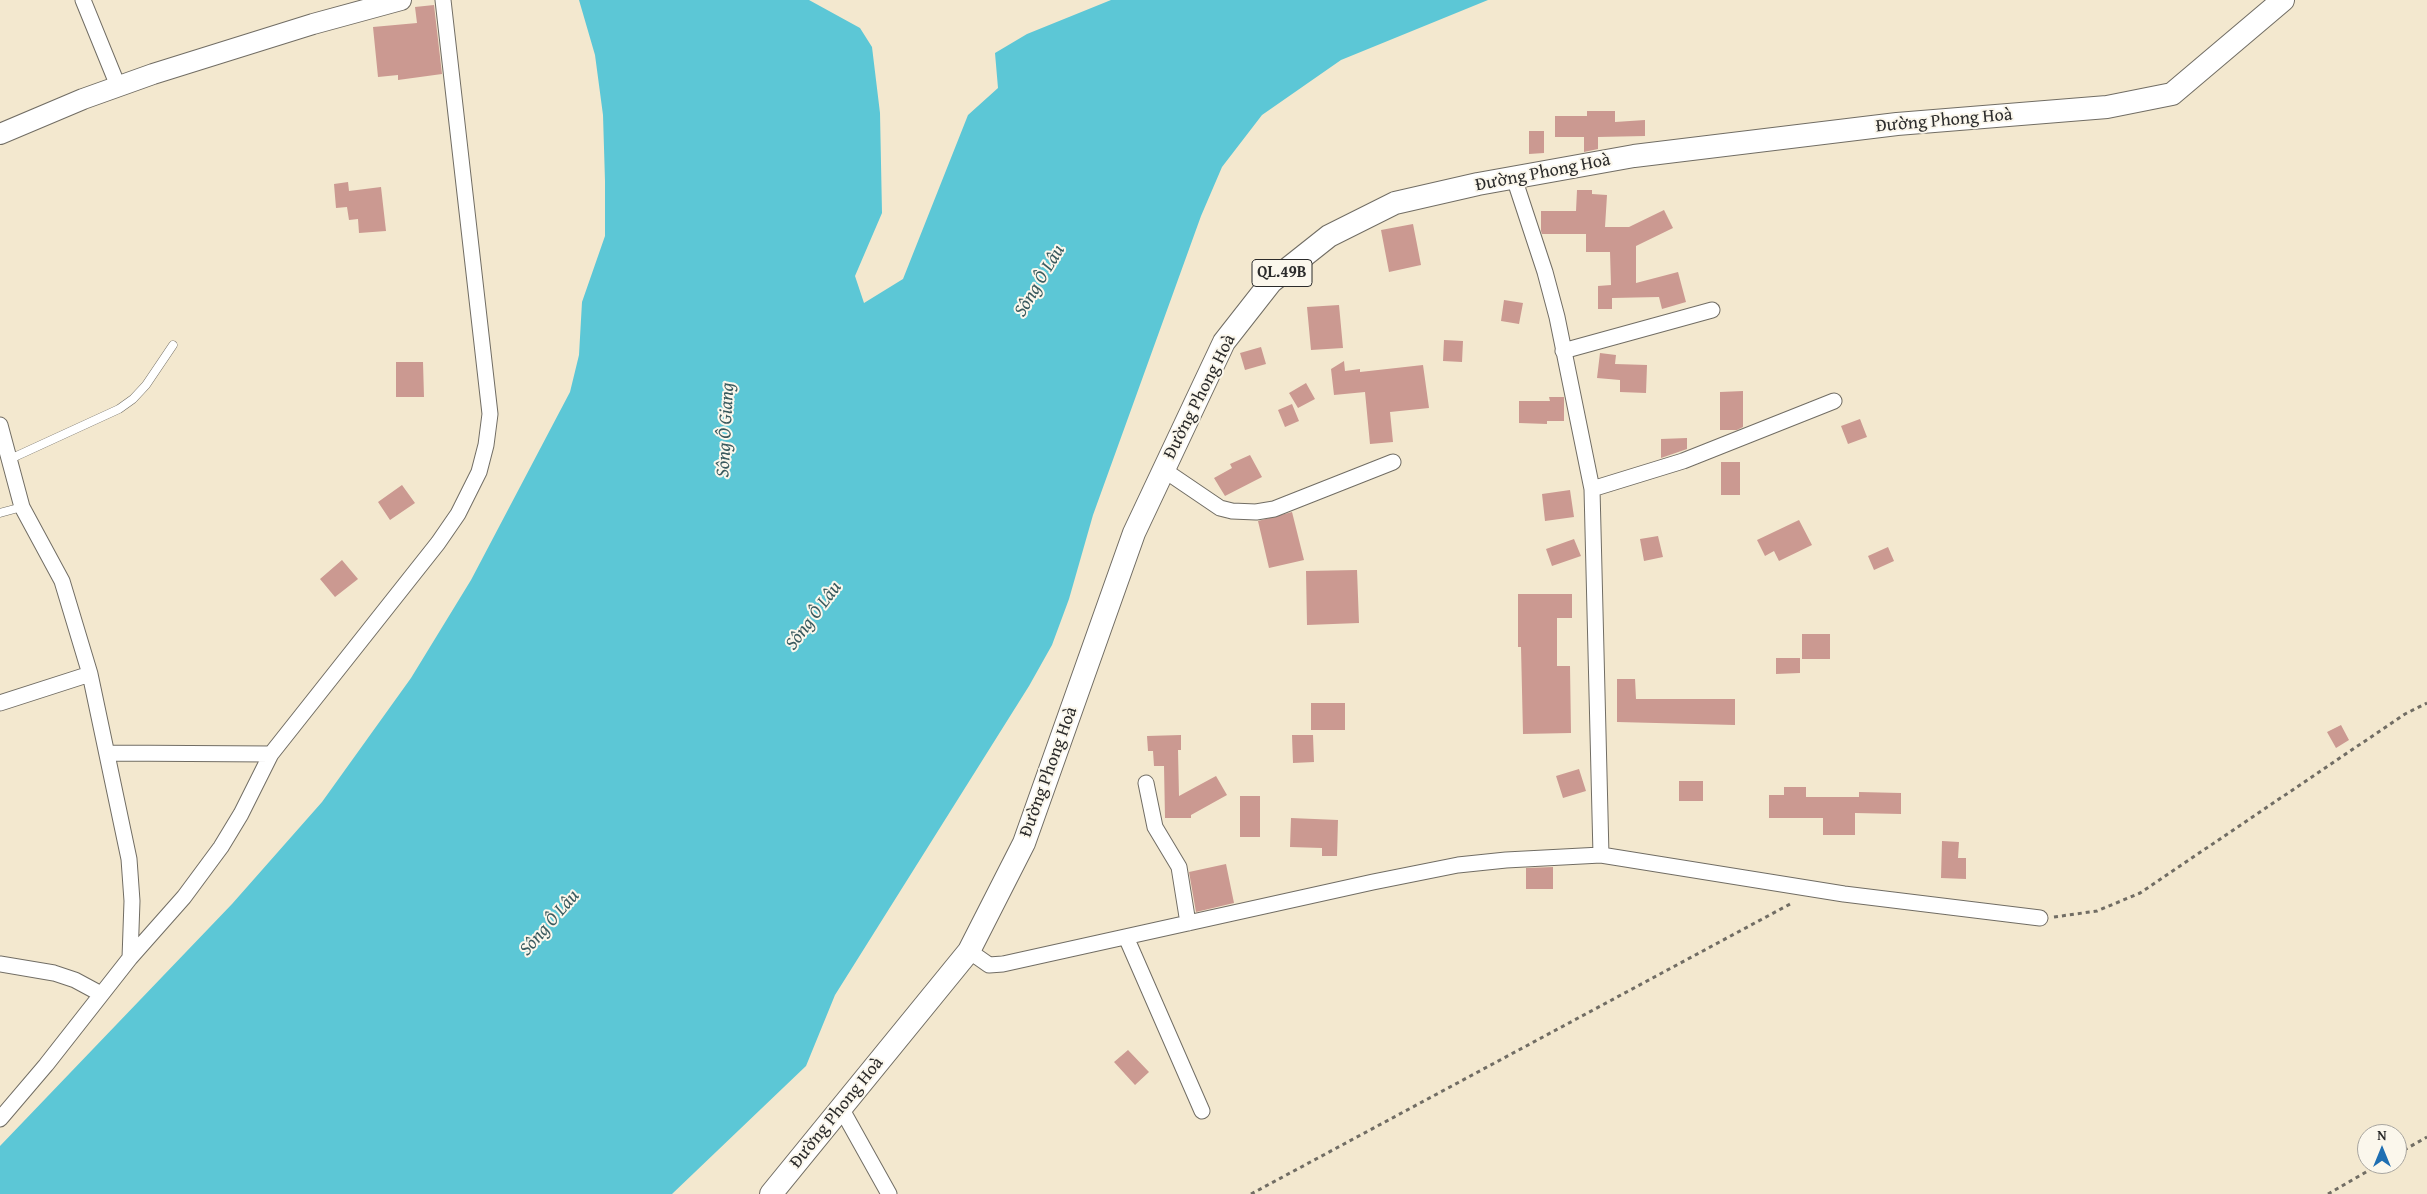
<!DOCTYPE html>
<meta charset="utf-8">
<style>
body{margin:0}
#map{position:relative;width:2427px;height:1194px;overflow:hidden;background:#f3e8cf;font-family:"Gentium Book Plus",serif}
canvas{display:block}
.north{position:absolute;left:2357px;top:1124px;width:50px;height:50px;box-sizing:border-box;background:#fbf7ec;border:1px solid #a8a59f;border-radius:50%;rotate:0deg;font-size:14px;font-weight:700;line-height:20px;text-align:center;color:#2b2b2b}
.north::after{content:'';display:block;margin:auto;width:18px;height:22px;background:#1f6fb2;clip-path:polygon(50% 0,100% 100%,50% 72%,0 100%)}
</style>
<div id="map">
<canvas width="2427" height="1194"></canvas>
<div class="north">N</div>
</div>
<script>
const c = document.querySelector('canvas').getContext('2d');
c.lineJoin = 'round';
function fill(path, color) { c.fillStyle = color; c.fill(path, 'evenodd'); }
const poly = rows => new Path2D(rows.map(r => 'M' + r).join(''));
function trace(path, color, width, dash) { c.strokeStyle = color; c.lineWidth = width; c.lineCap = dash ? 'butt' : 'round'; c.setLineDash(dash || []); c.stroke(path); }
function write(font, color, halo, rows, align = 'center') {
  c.font = font + ' "Gentium Book Plus",serif'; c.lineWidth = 4; c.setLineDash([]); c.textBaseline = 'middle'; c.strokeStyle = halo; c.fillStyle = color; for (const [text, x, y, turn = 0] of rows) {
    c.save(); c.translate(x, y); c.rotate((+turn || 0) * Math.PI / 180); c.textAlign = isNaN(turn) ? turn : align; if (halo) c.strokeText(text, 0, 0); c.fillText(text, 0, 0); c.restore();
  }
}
const water = poly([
 [579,0,809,0,860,28,872,47,880,113,882,213,855,276,864,303,903,279,968,115,998,88,995,53,1027,34,1111,0,1488,0,1341,60,1262,115,1222,167,1201,216,1093,515,1069,599,1052,645,1029,686,835,995,806,1066,672,1194,0,1194,0,1146,232,904,322,802,411,678,471,580,570,392,579,355,582,302,605,236,605,181,603,115,595,55]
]);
const building = poly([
 [434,5,442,74,398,80,398,75,378,77,373,27,417,23,415,7],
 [1587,111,1615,111,1615,122,1645,120,1645,136,1598,137,1598,149,1584,152,1584,137,1555,137,1555,116,1587,116],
 [1529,131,1544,131,1544,153,1529,154],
 [348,182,349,191,381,187,386,231,359,233,358,219,349,220,347,207,336,208,334,184],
 [1577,190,1592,190,1592,194,1607,195,1605,227,1629,227,1664,210,1673,228,1636,246,1636,283,1678,272,1686,302,1662,309,1659,297,1612,298,1612,309,1598,309,1598,286,1611,285,1610,252,1586,252,1586,234,1542,234,1541,231,1541,211,1576,211],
 [1413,224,1421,265,1389,272,1381,230],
 [1504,300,1523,303,1519,324,1501,321],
 [1339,305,1343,348,1311,350,1307,307],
 [1444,340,1463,341,1462,362,1443,361],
 [1261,347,1266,364,1245,370,1240,353],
 [1600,353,1616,355,1615,364,1647,365,1646,393,1620,392,1620,380,1597,378],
 [1344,361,1345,371,1360,369,1360,372,1423,365,1429,408,1390,412,1393,442,1370,444,1365,392,1334,395,1331,369],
 [396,362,423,362,424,397,396,397],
 [1306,383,1315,399,1298,408,1289,393],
 [1743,391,1743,427,1737,430,1720,430,1720,392],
 [1549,397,1564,397,1564,421,1547,421,1547,424,1519,423,1519,401,1550,401],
 [1292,404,1299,421,1285,427,1278,410],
 [1860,419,1867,437,1848,444,1841,426],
 [1687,438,1687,449,1661,458,1661,439],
 [1250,455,1262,477,1225,496,1214,478,1232,468,1230,464],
 [1721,462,1740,462,1740,495,1721,495],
 [402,485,415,503,390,520,378,502],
 [1570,490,1574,517,1545,521,1542,494],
 [1292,512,1304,560,1269,568,1258,521],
 [1799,520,1812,545,1779,561,1774,551,1765,556,1757,540],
 [1658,536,1663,557,1644,561,1640,539],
 [1574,539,1581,556,1552,566,1546,549],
 [1888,547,1894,561,1874,570,1868,556],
 [342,560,358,579,335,597,320,579],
 [1357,570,1359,623,1307,625,1306,571],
 [1518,594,1572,594,1572,618,1557,618,1557,666,1570,666,1571,733,1523,734,1521,647,1518,647],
 [1802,634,1830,634,1830,659,1802,659],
 [1776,658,1800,658,1800,673,1776,674],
 [1617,679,1635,679,1636,699,1735,699,1735,725,1617,722],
 [1311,703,1345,703,1345,730,1311,730],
 [2341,725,2349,740,2336,748,2327,732],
 [1181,735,1181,750,1178,750,1179,796,1216,776,1227,795,1191,815,1191,818,1165,818,1164,766,1154,766,1153,751,1148,751,1147,736],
 [1292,735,1313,735,1314,762,1293,763],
 [1579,769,1586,791,1563,798,1556,776],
 [1679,781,1703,781,1703,801,1679,801],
 [1784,787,1806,787,1806,797,1859,797,1859,792,1901,793,1901,814,1855,813,1855,835,1823,835,1823,818,1769,818,1769,795,1784,795],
 [1240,796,1260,796,1260,837,1240,837],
 [1291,818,1338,820,1337,856,1322,856,1322,848,1290,847],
 [1942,841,1959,842,1958,858,1966,858,1966,879,1941,878],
 [1226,864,1234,903,1196,912,1189,872],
 [1553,867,1553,889,1526,889,1526,868],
 [1128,1050,1149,1072,1135,1085,1114,1062]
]);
const path = poly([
 [2054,917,2097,911,2140,893,2405,714,2427,703],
 [2397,1154,2427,1137],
 [1251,1194,1792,903],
 [2328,1194,2380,1164]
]);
const lane = poly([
 [10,459,119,409,133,399,146,385,173,345],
 [0,513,22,507]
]);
const street = poly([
 [83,0,118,86],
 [1514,178,1545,272,1557,317,1592,489,1601,855],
 [1563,351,1712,310],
 [0,425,22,507,62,581,90,674,129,859,132,901,130,958],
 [1164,470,1220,508,1232,511,1256,512,1274,509,1393,462],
 [1592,489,1683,461,1834,401],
 [0,703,90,674],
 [108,753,271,754],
 [1146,783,1155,827,1179,867,1188,923],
 [1126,937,1202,1111],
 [969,951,989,965,1003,964,1373,882,1458,865,1506,860,1601,855,1844,894,2040,918],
 [0,964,54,973,75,980,101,994],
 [841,1108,889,1194],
 [0,1119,46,1065,130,958,184,897,221,847,241,814,271,754,438,543,458,514,479,472,486,445,490,414,443,0]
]);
const secondary = poly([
 [0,134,83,99,153,74,313,24,401,0]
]);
const primary = poly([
 [771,1194,969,951,1024,843,1134,533,1224,342,1271,282,1329,236,1395,203,1478,184,1634,156,1897,124,2107,107,2172,94,2283,0]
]);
const shields = [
 [1282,273,60]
];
const shieldNames = [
 ["QL.49B",1282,273]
];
const streetNames = [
 ["Đường Phong Hoà",1944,121,-5],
 ["Đường Phong Hoà",1543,173,-11],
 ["Đường Phong Hoà",1200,397,-63],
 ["Đường Phong Hoà",1049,772,-70],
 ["Đường Phong Hoà",837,1113,-51]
];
const waterNames = [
 ["Sông Ô Lâu",1040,281,-59],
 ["Sông Ô Giang",726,430,-87],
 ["Sông Ô Lâu",814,616,-53],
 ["Sông Ô Lâu",550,923,-49]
];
fill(water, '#5cc7d6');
fill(building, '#cb9991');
trace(lane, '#716d64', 9);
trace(street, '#716d64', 17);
trace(secondary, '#716d64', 22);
trace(primary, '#716d64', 24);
trace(path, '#716d64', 3, [4, 4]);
trace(lane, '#fff', 8);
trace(street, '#fff', 15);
trace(secondary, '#fff', 20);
trace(primary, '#fff', 22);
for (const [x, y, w] of shields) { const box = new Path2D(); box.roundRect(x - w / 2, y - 13.5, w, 27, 4); c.fillStyle = '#fbf7ec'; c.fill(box); trace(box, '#2b2b2b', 1); }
write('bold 16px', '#2b2b2b', null, shieldNames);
write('18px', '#2b2b2b', '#fbf7ec', streetNames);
write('italic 19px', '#3a5a5e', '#fbf7ec', waterNames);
</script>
